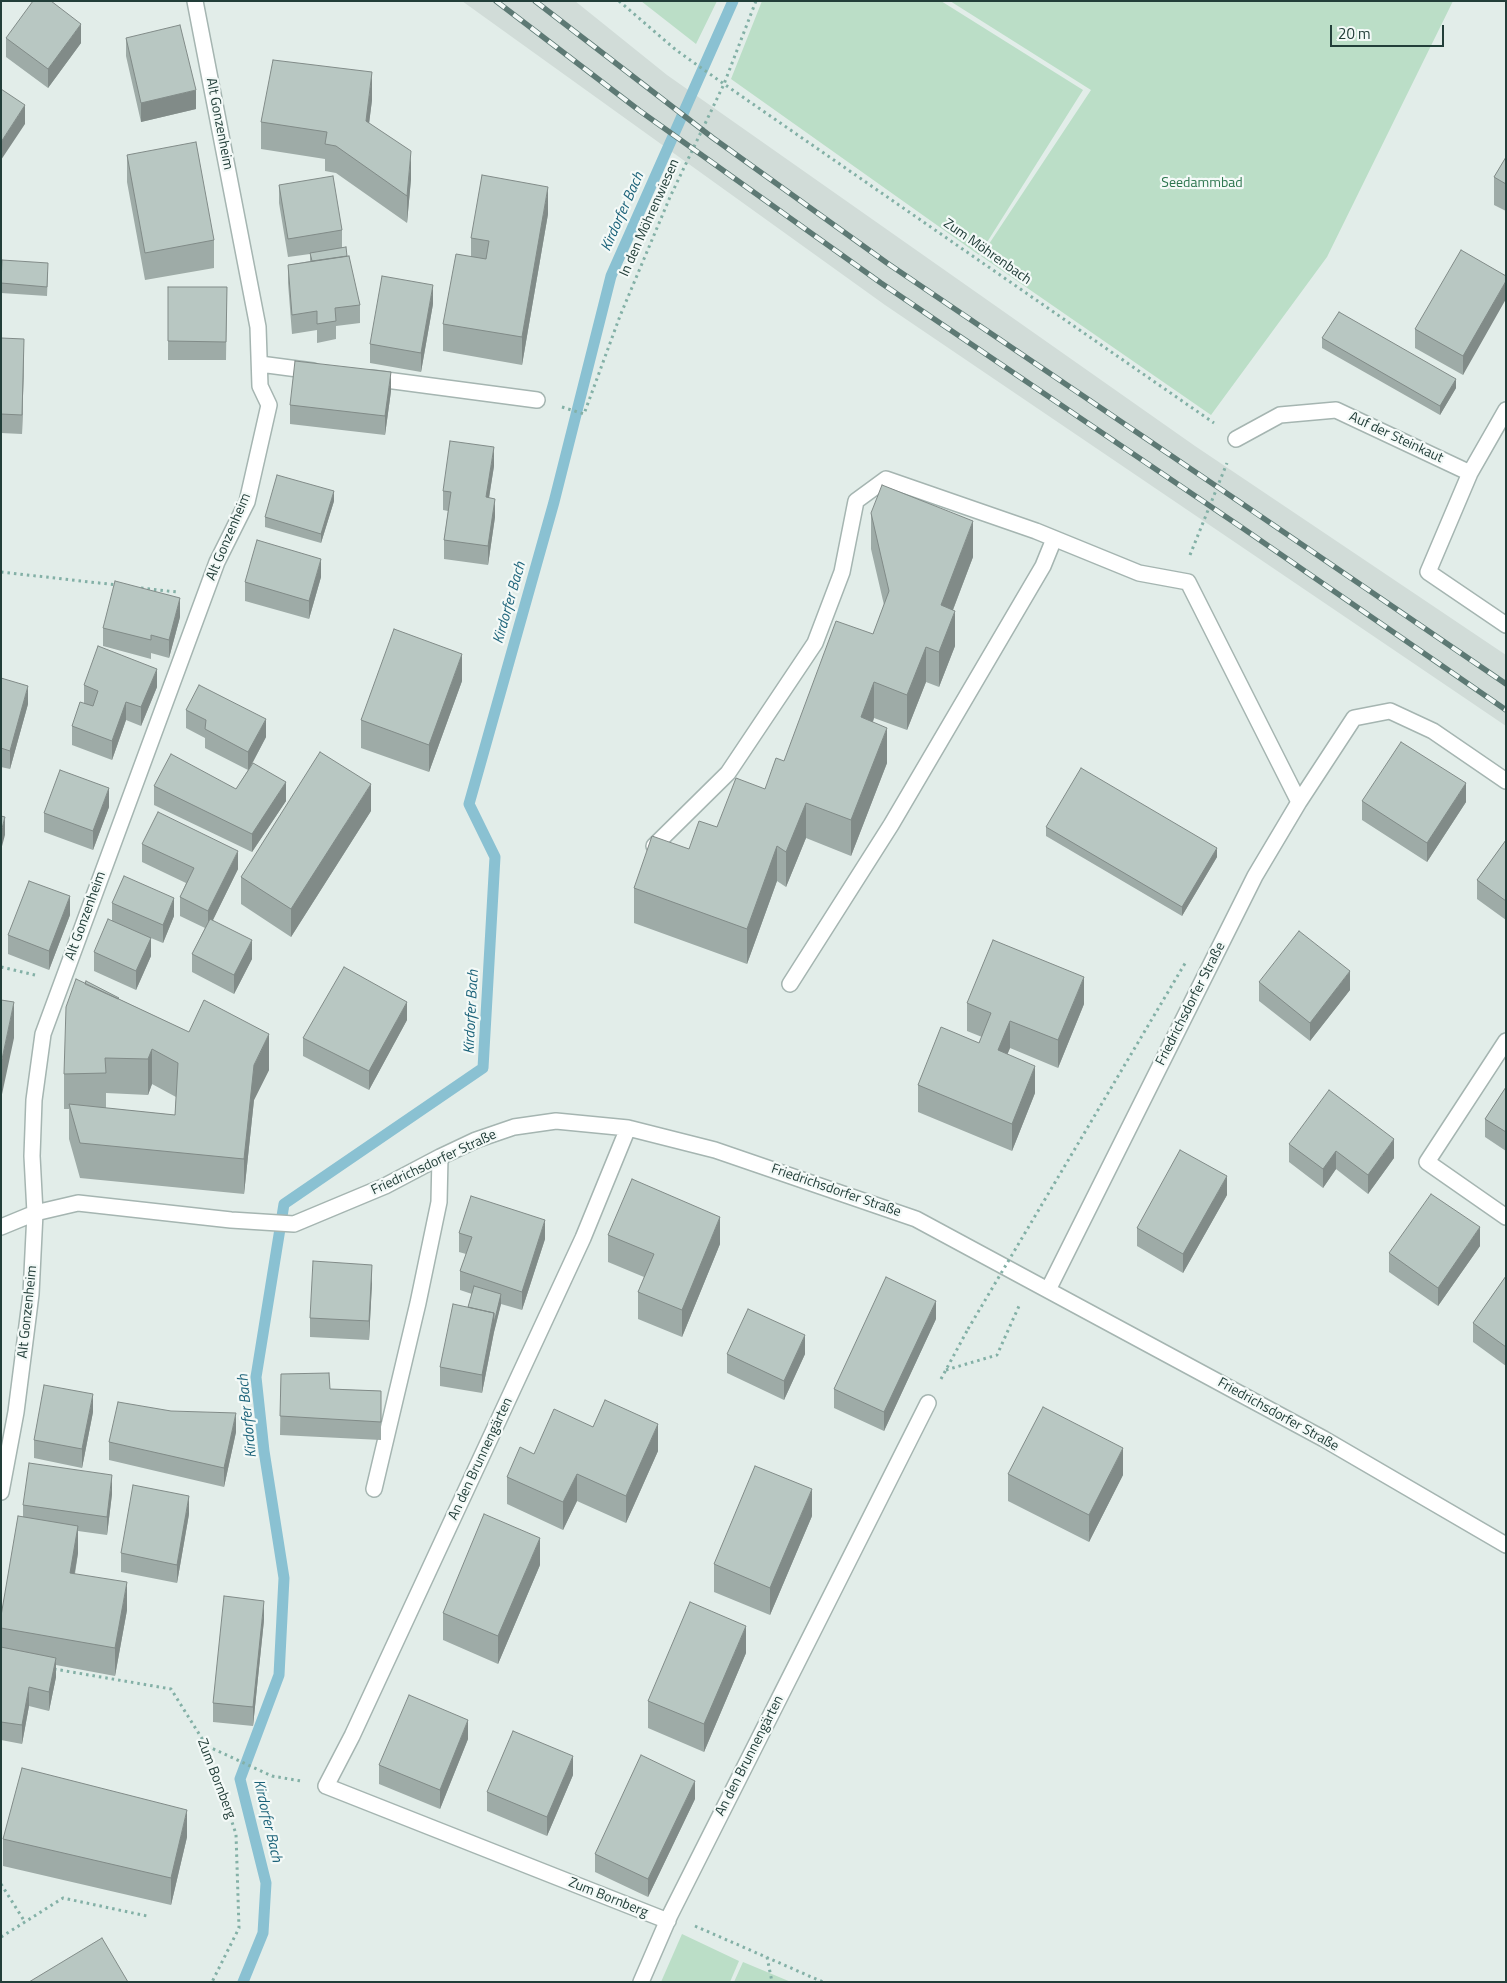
<!DOCTYPE html>
<meta charset="utf-8">
<style>
body{margin:0}
#map{position:relative;width:1507px;height:1983px;overflow:hidden;background:#e2ede9;font-family:"Titillium Web",sans-serif}
canvas{display:block}
.frame{position:absolute;inset:0;border:2px solid #223e39;pointer-events:none}
.scale{position:absolute;left:1330px;top:25px;width:114px;height:22px;box-sizing:border-box;border:2px solid #223e39;border-top:0;padding-left:6px;font-size:15px;line-height:18px;white-space:nowrap;color:#223e39;-webkit-text-stroke:4px #f3f9f7;paint-order:stroke}
</style>
<div id="map">
<canvas width="1507" height="1983"></canvas>
<div class="frame"></div>
<div class="scale">20 m</div>
</div>
<script>
const c = document.querySelector('canvas').getContext('2d');
c.lineJoin = 'round';
function fill(path, color) { c.fillStyle = color; c.fill(path, 'evenodd'); }
const poly = rows => new Path2D(rows.map(r => 'M' + r).join(''));
function trace(path, color, width, dash) { c.strokeStyle = color; c.lineWidth = width; c.lineCap = dash ? 'butt' : 'round'; c.setLineDash(dash || []); c.stroke(path); }
function write(font, color, halo, rows, align = 'center') {
  c.font = font + ' "Titillium Web",sans-serif'; c.lineWidth = 4.5; c.setLineDash([]); c.textBaseline = 'middle'; c.strokeStyle = halo; c.fillStyle = color; for (const [text, x, y, turn = 0] of rows) {
    c.save(); c.translate(x, y); c.rotate((+turn || 0) * Math.PI / 180); c.textAlign = isNaN(turn) ? turn : align; if (halo) c.strokeText(text, 0, 0); c.fillText(text, 0, 0); c.restore();
  }
}
const built = poly([
 [462,1,575,1,667,75,1195,446,1506,655,1506,726,885,305]
]);
const green = poly([
 [641,1,717,1,696,44],
 [762,1,941,1,1083,90,979,255,731,79],
 [950,1,1453,1,1327,257,1211,415,981,256,1091,90],
 [682,1934,739,1961,730,1982,661,1982],
 [743,1962,791,1982,734,1982]
]);
const stream = poly([
 [243,1982,263,1933,266,1883,240,1779,279,1675,284,1578,264,1451,256,1377,284,1204,483,1068,495,857,469,804,554,502,611,276,733,1]
]);
const path = poly([
 [619,1,676,50,724,84,1214,423],
 [562,407,584,414,620,316,670,197,724,84,756,1],
 [1190,555,1227,463],
 [1,572,117,585],
 [141,588,177,592],
 [1,967,35,975],
 [946,1370,997,1355,1019,1306],
 [941,1379,968,1329],
 [54,1669,171,1689,206,1745,236,1834,239,1928,212,1982],
 [207,1746,272,1776,301,1781],
 [1,1884,25,1922],
 [695,1926,823,1982],
 [1,1937,63,1898,147,1916],
 [767,1957,772,1982]
]);
const minor = poly([
 [260,364,313,371],
 [371,378,537,400],
 [1506,410,1470,473,1428,572,1506,625],
 [1236,439,1280,415,1336,410,1470,473],
 [654,846,728,773,815,643,842,572,856,501,886,479,1036,531,1139,573,1188,582,1299,802],
 [790,984,891,825,1043,566,1054,539],
 [1506,1041,1427,1162,1506,1217],
 [628,1128,583,1238,352,1736,326,1786,668,1921],
 [1,1227,35,1213,78,1203,231,1220,294,1224,385,1186,440,1157,476,1140,514,1127,556,1121,628,1128,715,1150,916,1219,1324,1439,1506,1545],
 [1048,1290,1255,876,1299,802,1354,718,1390,711,1433,731,1506,781],
 [374,1489,418,1303,439,1202,440,1157],
 [1,1492,16,1412,31,1294,35,1213,32,1156,34,1100,43,1034,217,562,247,502,269,405,260,386,258,327,195,1],
 [641,1982,670,1915,928,1403]
]);
const rail = poly([
 [496,1,640,111,881,283,1241,527,1506,710],
 [535,1,713,138,887,263,1247,507,1506,684]
]);
const pathBridge = poly([
 [968,1329,1187,960]
]);
const wall = poly([
 [6,38,81,43,48,88,6,57],
 [126,38,196,109,141,122,126,56],
 [372,100,369,123,411,179,407,223,336,173,325,171,325,159,261,149,261,122],
 [127,155,214,240,214,268,145,280,127,182],
 [1506,157,1506,211,1494,205,1494,177],
 [279,185,342,230,342,248,347,256,360,305,360,323,336,326,336,339,317,343,317,330,292,334,288,283,288,265,310,261,310,254,288,257,279,203],
 [548,214,522,365,443,351,443,324,471,257,471,238],
 [48,272,47,296,1,293,1,274],
 [1506,276,1463,375,1415,348,1415,329],
 [168,287,227,287,226,360,168,360],
 [433,304,421,372,370,363,370,344],
 [1,338,24,357,22,434,1,433],
 [1322,338,1456,388,1440,415,1322,348],
 [391,391,385,435,290,424,290,405],
 [494,466,489,498,495,517,488,565,444,559,444,540,448,511,443,510,443,491],
 [334,501,321,543,265,527,265,517],
 [871,513,973,557,953,610,955,646,939,687,926,682,907,730,874,718,873,722,887,763,851,856,806,838,786,887,777,881,747,964,634,923,634,888,689,849,765,789,873,634,884,605,871,549],
 [321,577,309,619,245,601,245,582],
 [180,617,169,658,151,653,151,659,103,646,103,628],
 [1,678,28,704,10,769,1,767],
 [462,681,429,772,361,748,361,720],
 [84,685,157,687,141,726,126,720,112,760,72,745,72,726,84,703],
 [186,710,266,737,251,766,286,801,252,852,154,805,154,786,236,789,248,770,205,748,205,738,186,728],
 [1362,801,1466,802,1427,862,1362,820],
 [109,807,93,850,44,832,44,813],
 [371,811,291,937,241,904,241,877],
 [1046,827,1217,857,1182,916,1046,836],
 [1506,840,1506,920,1477,899,1477,880],
 [142,844,238,869,213,920,252,959,234,994,192,972,192,954,205,928,180,916,180,897,186,883,142,862],
 [112,903,174,916,163,943,151,938,151,956,136,990,94,971,94,952,112,921],
 [70,915,49,970,8,954,8,935],
 [1259,982,1350,990,1310,1041,1259,1001],
 [119,999,269,1070,254,1100,244,1194,80,1178,69,1139,69,1109,64,1109,64,1074],
 [152,1084,176,1097,175,1115,106,1108,106,1093,148,1095],
 [967,1003,1084,1004,1058,1068,1010,1048,1007,1054,1035,1093,1012,1151,918,1112,918,1085,979,1043,982,1037,967,1031],
 [407,1020,369,1090,303,1056,303,1038],
 [1506,1087,1506,1151,1485,1137,1485,1119],
 [1289,1144,1394,1158,1368,1194,1336,1169,1323,1188,1289,1162],
 [1227,1195,1183,1273,1137,1246,1137,1228],
 [459,1233,545,1239,522,1310,501,1304,494,1332,482,1393,440,1386,440,1367,468,1307,472,1294,460,1290,460,1271,466,1254,459,1252],
 [608,1235,720,1244,682,1337,638,1319,638,1292,644,1277,608,1262],
 [1480,1246,1438,1306,1389,1272,1389,1253],
 [1506,1276,1506,1366,1473,1342,1473,1323],
 [372,1283,369,1340,310,1337,310,1318],
 [936,1319,884,1431,834,1408,834,1389],
 [727,1354,805,1354,784,1400,727,1373],
 [281,1374,330,1389,381,1391,381,1440,280,1435],
 [93,1412,82,1468,34,1458,34,1440],
 [593,1427,658,1451,626,1523,577,1501,563,1530,507,1504,507,1477,534,1454],
 [236,1432,224,1487,109,1460,109,1442],
 [1008,1474,1123,1475,1089,1542,1008,1501],
 [112,1494,107,1535,78,1531,78,1553,75,1574,127,1610,115,1676,56,1665,56,1677,49,1711,29,1706,22,1744,1,1740,1,1616,23,1516,23,1505],
 [189,1514,177,1583,121,1572,121,1553],
 [812,1516,770,1615,714,1592,714,1564],
 [540,1565,498,1664,443,1640,443,1613],
 [264,1620,253,1726,213,1722,213,1703],
 [746,1653,704,1752,648,1728,648,1701],
 [468,1739,440,1809,379,1784,379,1765],
 [573,1775,547,1836,487,1811,487,1792],
 [695,1799,648,1897,595,1872,595,1854],
 [187,1837,171,1905,3,1866,3,1839]
]);
const shadedWall = poly([
 [81,24,81,43,48,88,48,69],
 [372,72,372,100,366,148,366,121],
 [196,90,196,109,141,122,141,103],
 [25,105,25,124,1,160,1,142],
 [411,151,411,179,407,223,407,196],
 [548,187,548,214,522,365,522,337],
 [1506,281,1506,299,1463,375,1463,356],
 [433,285,433,304,421,372,421,353],
 [24,339,24,357,22,434,22,415],
 [391,372,391,391,385,435,385,416],
 [1456,379,1456,388,1440,415,1440,406],
 [494,447,494,466,486,516,486,497],
 [334,491,334,501,321,543,321,534],
 [495,499,495,517,488,565,488,546],
 [973,521,973,557,941,641,941,605],
 [321,559,321,577,309,619,309,601],
 [180,598,180,617,169,658,169,640],
 [955,611,955,646,939,687,939,652],
 [926,647,926,682,907,730,907,695],
 [462,654,462,681,429,772,429,745],
 [157,669,157,687,141,726,141,707],
 [874,682,874,718,861,753,861,717],
 [28,686,28,704,10,769,10,751],
 [126,702,126,720,112,760,112,741],
 [266,719,266,737,248,771,248,752],
 [887,728,887,763,851,856,851,820],
 [286,782,286,801,252,852,252,834],
 [1466,783,1466,802,1427,862,1427,843],
 [371,784,371,811,291,937,291,909],
 [109,788,109,807,93,850,93,831],
 [806,803,806,838,786,887,786,852],
 [5,817,5,835,1,850,1,832],
 [777,846,777,881,747,964,747,929],
 [1217,848,1217,857,1182,916,1182,907],
 [238,851,238,869,208,930,208,911],
 [70,896,70,915,49,970,49,951],
 [174,898,174,916,163,943,163,925],
 [151,938,151,956,136,990,136,971],
 [252,940,252,959,234,994,234,975],
 [1350,971,1350,990,1310,1041,1310,1023],
 [1084,977,1084,1004,1058,1068,1058,1040],
 [14,1002,14,1038,1,1099,1,1064],
 [407,1002,407,1020,369,1090,369,1071],
 [1010,1021,1010,1048,998,1078,998,1050],
 [269,1034,269,1070,254,1100,244,1194,244,1159,254,1065],
 [152,1049,152,1084,148,1095,148,1059],
 [1035,1066,1035,1093,1012,1151,1012,1124],
 [1394,1139,1394,1158,1368,1194,1368,1175],
 [1336,1151,1336,1169,1323,1188,1323,1169],
 [1227,1176,1227,1195,1183,1273,1183,1254],
 [720,1217,720,1244,682,1337,682,1310],
 [545,1220,545,1239,522,1310,522,1292],
 [1480,1227,1480,1246,1438,1306,1438,1288],
 [372,1265,372,1283,369,1340,369,1321],
 [501,1294,501,1304,494,1332,482,1393,482,1375,494,1313],
 [936,1301,936,1319,884,1431,884,1412],
 [805,1335,805,1354,784,1400,784,1381],
 [93,1394,93,1412,82,1468,82,1449],
 [236,1413,236,1432,224,1487,224,1468],
 [658,1424,658,1451,626,1523,626,1496],
 [1123,1448,1123,1475,1089,1542,1089,1515],
 [577,1474,577,1501,563,1530,563,1502],
 [112,1475,112,1494,107,1535,107,1517],
 [812,1489,812,1516,770,1615,770,1588],
 [189,1496,189,1514,177,1583,177,1565],
 [78,1526,78,1553,70,1600,70,1573],
 [540,1538,540,1565,498,1664,498,1636],
 [127,1582,127,1610,115,1676,115,1648],
 [264,1601,264,1620,253,1726,253,1707],
 [746,1626,746,1653,704,1752,704,1724],
 [56,1658,56,1677,49,1711,49,1692],
 [29,1687,29,1706,22,1744,22,1725],
 [468,1720,468,1739,440,1809,440,1790],
 [573,1756,573,1775,547,1836,547,1817],
 [695,1781,695,1799,648,1897,648,1879],
 [187,1810,187,1837,171,1905,171,1878]
]);
const building = poly([
 [33,1,51,1,81,24,48,69,6,38,33,1],
 [180,25,196,90,141,103,126,38,180,25],
 [273,60,372,72,366,121,411,151,407,196,336,146,325,144,327,132,261,122,273,60],
 [1,89,25,105,1,142,1,89],
 [196,142,214,240,145,253,127,155,196,142],
 [1506,157,1506,184,1494,177,1506,157],
 [482,175,548,187,522,337,443,324,456,254,486,259,489,241,471,238,482,175],
 [333,176,342,230,288,239,279,185,333,176],
 [346,247,347,256,312,261,310,253,346,247],
 [1461,250,1506,276,1506,281,1463,356,1415,329,1461,250],
 [349,256,360,305,335,308,336,321,317,324,317,311,292,315,288,265,349,256],
 [2,260,48,263,47,287,1,283,2,260],
 [382,276,433,285,421,353,370,344,382,276],
 [168,287,227,287,226,342,168,341,168,287],
 [1339,312,1456,379,1440,406,1322,338,1339,312],
 [1,338,24,339,22,415,1,414,1,338],
 [295,361,391,372,385,416,290,405,295,361],
 [450,441,494,447,486,497,495,499,488,546,444,540,451,492,443,491,450,441],
 [277,475,334,491,321,534,265,517,277,475],
 [882,485,973,521,941,605,955,611,939,652,926,647,907,695,874,682,861,717,887,728,851,820,806,803,786,852,777,846,747,929,634,888,652,836,689,849,699,821,717,827,736,778,765,789,776,758,784,761,836,621,873,634,889,591,871,513,882,485],
 [257,540,321,559,309,601,245,582,257,540],
 [115,581,180,598,169,640,151,635,151,640,103,628,115,581],
 [394,629,462,654,429,745,361,720,394,629],
 [98,646,157,669,141,707,126,702,112,741,72,726,80,702,93,706,98,691,84,685,98,646],
 [1,678,28,686,10,751,1,748,1,678],
 [199,685,266,719,248,752,205,729,206,720,186,710,199,685],
 [1401,742,1466,783,1427,843,1362,801,1401,742],
 [320,752,371,784,291,909,241,877,320,752],
 [171,754,236,789,253,763,286,782,252,834,154,786,171,754],
 [1081,768,1217,848,1182,907,1046,827,1081,768],
 [60,770,109,788,93,831,44,813,60,770],
 [158,812,238,851,208,911,180,897,194,868,142,844,158,812],
 [1,816,5,817,1,832,1,816],
 [1506,840,1506,901,1477,880,1506,840],
 [124,876,174,898,163,925,112,903,124,876],
 [29,881,70,896,49,951,8,935,29,881],
 [108,919,151,938,136,971,94,952,108,919],
 [210,919,252,940,234,975,192,954,210,919],
 [1299,931,1350,971,1310,1023,1259,982,1299,931],
 [993,940,1084,977,1058,1040,1010,1021,998,1050,1035,1066,1012,1124,918,1085,941,1027,979,1043,991,1013,967,1003,993,940],
 [344,967,407,1002,369,1071,303,1038,344,967],
 [76,979,189,1032,204,1000,269,1034,254,1065,244,1159,80,1143,69,1104,175,1115,178,1063,152,1049,148,1059,105,1058,106,1073,64,1074,66,1007,76,979],
 [86,981,119,998,118,999,85,984,86,981],
 [1,1000,14,1002,1,1064,1,1000],
 [1506,1087,1506,1132,1485,1119,1506,1087],
 [1329,1090,1394,1139,1368,1175,1336,1151,1323,1169,1289,1144,1329,1090],
 [1180,1150,1227,1176,1183,1254,1137,1228,1180,1150],
 [632,1179,720,1217,682,1310,638,1292,654,1254,608,1235,632,1179],
 [1431,1194,1480,1227,1438,1288,1389,1253,1431,1194],
 [471,1196,545,1220,522,1292,460,1271,472,1237,459,1233,471,1196],
 [313,1261,372,1265,369,1321,310,1318,313,1261],
 [1506,1276,1506,1347,1473,1323,1506,1276],
 [886,1277,936,1301,884,1412,834,1389,886,1277],
 [474,1286,501,1294,494,1323,494,1313,468,1307,474,1286],
 [453,1304,494,1313,482,1375,440,1367,453,1304],
 [748,1309,805,1335,784,1381,727,1354,748,1309],
 [329,1373,330,1389,381,1391,381,1422,280,1416,281,1374,329,1373],
 [44,1385,93,1394,82,1449,34,1440,44,1385],
 [605,1400,658,1424,626,1496,577,1474,563,1502,507,1477,520,1447,534,1454,554,1409,593,1427,605,1400],
 [118,1402,171,1411,236,1413,224,1468,109,1442,118,1402],
 [1043,1407,1123,1448,1089,1515,1008,1474,1043,1407],
 [29,1463,112,1475,107,1517,23,1505,29,1463],
 [755,1466,812,1489,770,1588,714,1564,755,1466],
 [133,1485,189,1496,177,1565,121,1553,133,1485],
 [484,1514,540,1538,498,1636,443,1613,484,1514],
 [18,1516,78,1526,70,1573,127,1582,115,1648,1,1628,1,1616,18,1516],
 [224,1596,264,1601,253,1707,213,1703,224,1596],
 [690,1602,746,1626,704,1724,648,1701,690,1602],
 [1,1647,56,1658,49,1692,29,1687,22,1725,1,1722,1,1647],
 [409,1695,468,1720,440,1790,379,1765,409,1695],
 [513,1731,573,1756,547,1817,487,1792,513,1731],
 [641,1755,695,1781,648,1879,595,1854,641,1755],
 [22,1768,187,1810,171,1878,3,1839,22,1768],
 [102,1938,128,1982,29,1982,102,1938]
]);
const streetNames = [
 ["Alt Gonzenheim",219,124,79],
 ["In den Möhrenwiesen",650,218,-66],
 ["Zum Möhrenbach",987,252,35],
 ["Auf der Steinkaut",1396,438,25],
 ["Alt Gonzenheim",229,537,-67],
 ["Alt Gonzenheim",86,916,-70],
 ["Friedrichsdorfer Straße",1191,1004,-63],
 ["Friedrichsdorfer Straße",434,1163,-25],
 ["Friedrichsdorfer Straße",836,1191,19],
 ["Alt Gonzenheim",28,1312,-84],
 ["Friedrichsdorfer Straße",1278,1415,29],
 ["An den Brunnengärten",481,1459,-65],
 ["An den Brunnengärten",750,1756,-63],
 ["Zum Bornberg",216,1779,69],
 ["Zum Bornberg",608,1898,22]
];
const parkNames = [
 ["Seedammbad",1202,184]
];
const waterNames = [
 ["Kirdorfer Bach",623,212,-66],
 ["Kirdorfer Bach",510,603,-74],
 ["Kirdorfer Bach",472,1012,-87],
 ["Kirdorfer Bach",248,1416,-96],
 ["Kirdorfer Bach",267,1821,77]
];
fill(built, '#d1dcd8');
fill(green, '#bbdec7');
trace(stream, '#8ac1d2', 11);
trace(minor, '#a5b5b1', 18);
trace(path, '#83b0a6', 3, [2.5, 4]);
trace(minor, '#fff', 15);
trace(rail, '#5d7974', 5.5);
trace(rail, '#f3f9f7', 4, [11]);
trace(pathBridge, '#83b0a6', 3, [2.5, 4]);
fill(wall, '#9eaba7');
fill(shadedWall, '#818b88');
fill(building, '#b8c7c2');
trace(building, '#818b88', 1);
write('14px', '#223e39', '#f3f9f7', streetNames);
write('14px', '#2c754e', '#f3f9f7', parkNames);
write('italic 15px', '#1c637a', '#f3f9f7', waterNames);
</script>
